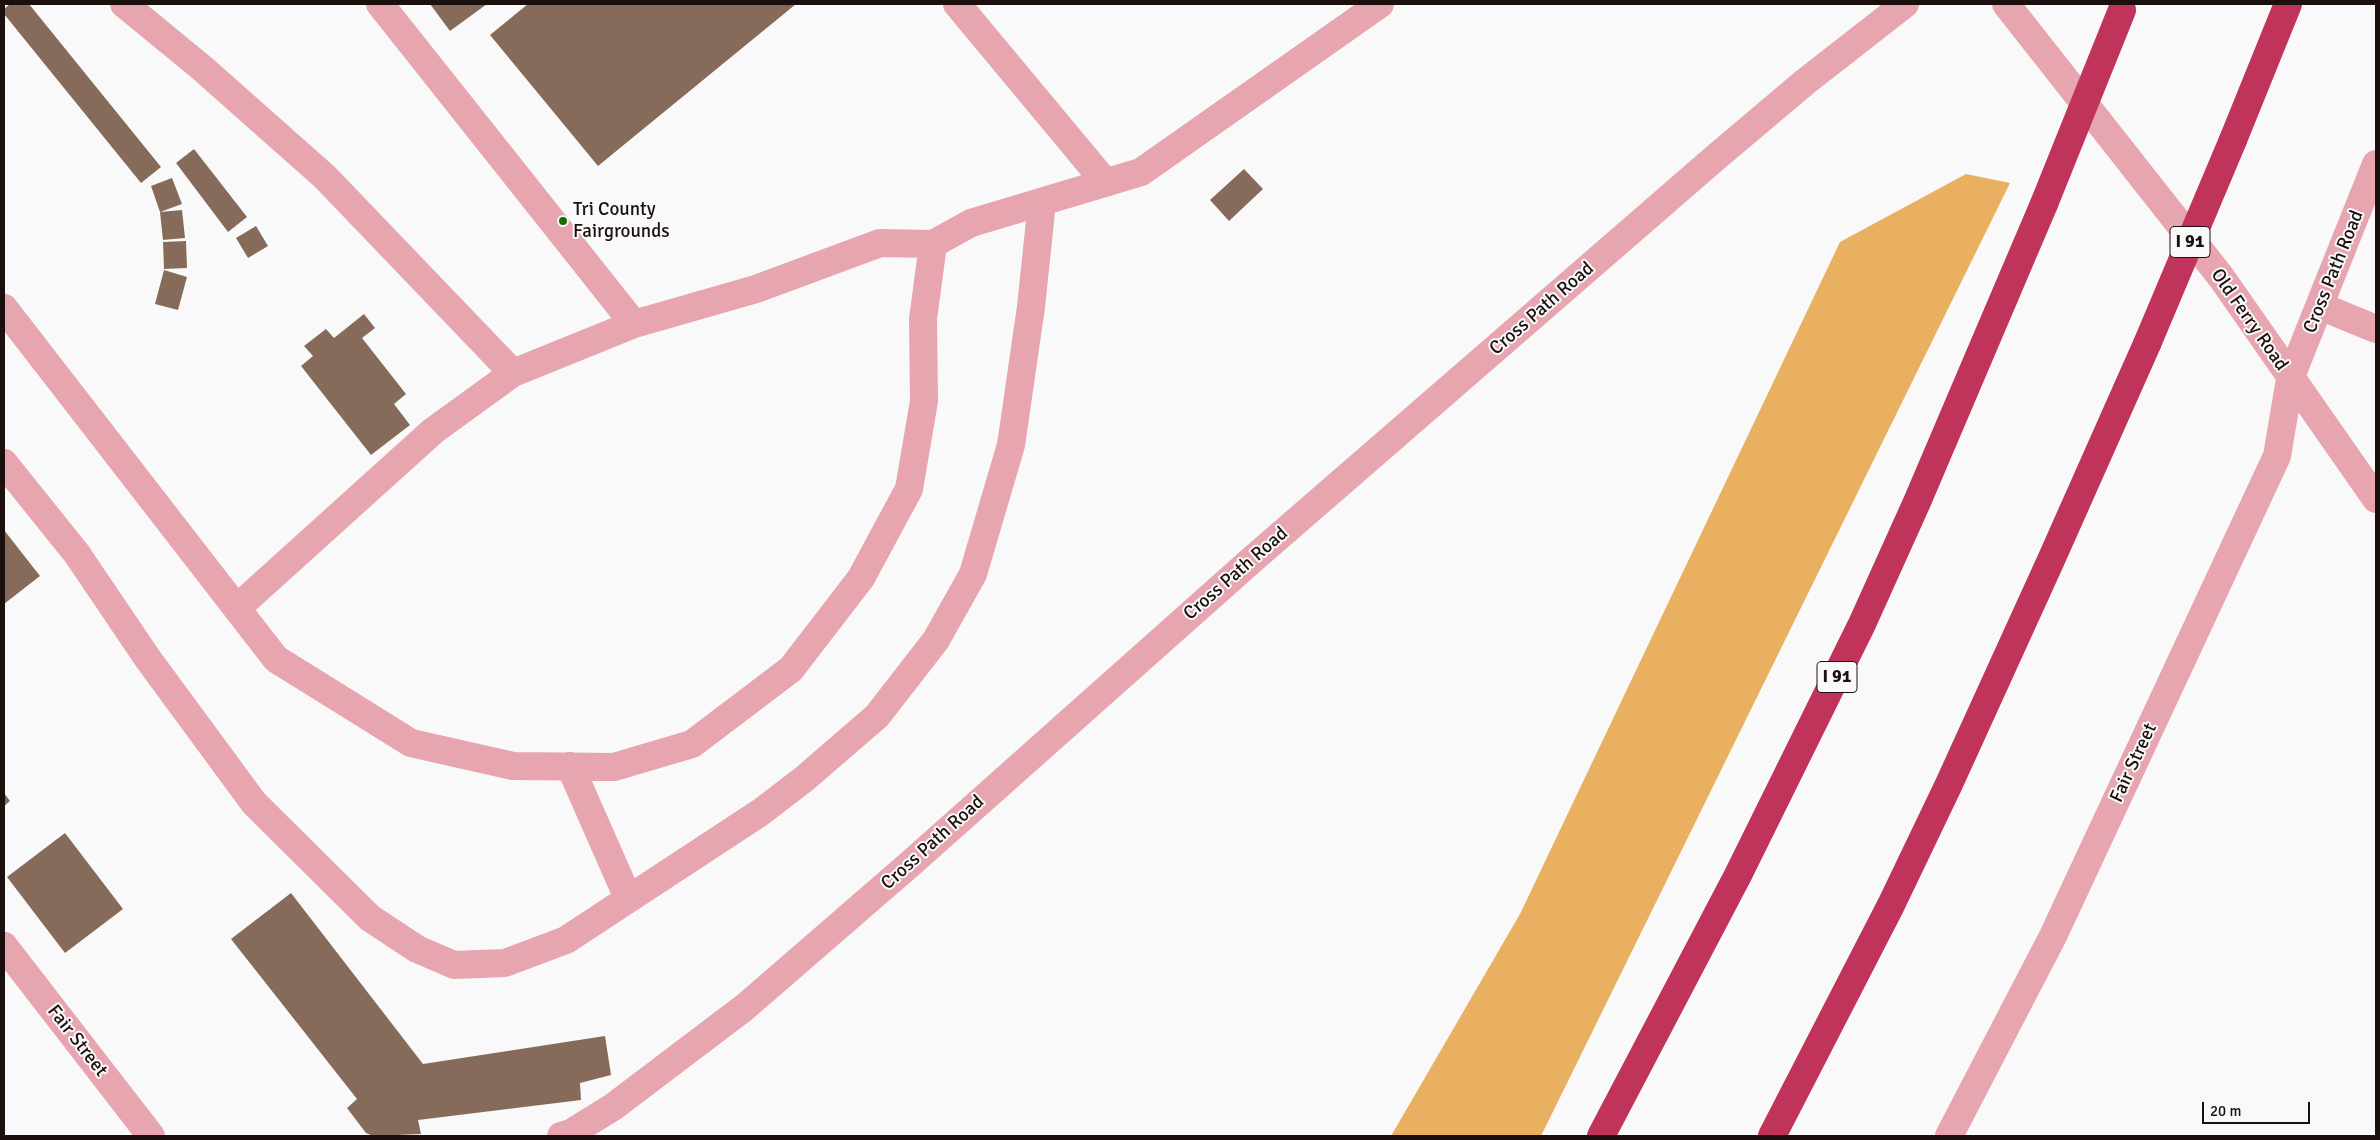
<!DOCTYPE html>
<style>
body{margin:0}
#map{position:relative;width:2380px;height:1140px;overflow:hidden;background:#f9f9f9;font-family:Signika,sans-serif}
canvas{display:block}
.frame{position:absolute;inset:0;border:5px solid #1c100e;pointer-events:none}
.scale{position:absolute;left:2202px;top:1102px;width:108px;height:22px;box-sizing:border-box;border:2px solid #1c100e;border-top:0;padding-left:6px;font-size:15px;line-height:18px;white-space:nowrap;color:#1c100e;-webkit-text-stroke:4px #f9f9f9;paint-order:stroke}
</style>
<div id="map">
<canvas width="2380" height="1140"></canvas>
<div class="frame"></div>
<div class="scale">20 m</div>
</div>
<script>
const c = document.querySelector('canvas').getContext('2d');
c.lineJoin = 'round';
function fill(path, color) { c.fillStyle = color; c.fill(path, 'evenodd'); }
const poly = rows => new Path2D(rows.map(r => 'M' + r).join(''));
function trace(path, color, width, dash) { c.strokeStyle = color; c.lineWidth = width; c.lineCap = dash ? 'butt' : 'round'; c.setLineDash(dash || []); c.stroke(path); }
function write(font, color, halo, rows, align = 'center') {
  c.font = font + ' Signika,sans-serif'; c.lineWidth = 4; c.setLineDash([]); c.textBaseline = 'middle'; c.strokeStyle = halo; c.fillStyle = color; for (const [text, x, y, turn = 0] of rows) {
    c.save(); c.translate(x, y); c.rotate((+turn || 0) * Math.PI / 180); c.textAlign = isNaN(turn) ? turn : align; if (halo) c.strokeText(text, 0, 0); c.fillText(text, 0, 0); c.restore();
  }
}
const forest = poly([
 [1966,174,2010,183,1541,1136,1391,1136,1520,914,1840,242]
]);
const building = poly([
 [10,4,29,4,161,167,141,183,4,14,4,9],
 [430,4,487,4,450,31],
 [528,4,796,4,598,166,490,35],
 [194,149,247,217,228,232,176,163],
 [1244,169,1263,189,1229,221,1210,200],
 [172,178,182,204,160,212,151,186],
 [182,210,185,238,163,240,160,212],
 [256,226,268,246,248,258,236,238],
 [186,241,187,268,164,269,163,242],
 [164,270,187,277,178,310,155,304],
 [364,314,375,328,362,338,406,394,394,404,410,425,371,455,301,366,313,356,304,346,326,329,334,338],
 [4,530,40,576,4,604],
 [4,793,10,801,4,806],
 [65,833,123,909,65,953,7,877],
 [291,893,423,1064,605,1036,611,1075,580,1083,581,1100,418,1120,421,1134,373,1136,366,1133,347,1108,357,1099,231,939]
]);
const minor = poly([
 [124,4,202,68,325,177,513,373],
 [380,4,634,324],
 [957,4,1106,183],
 [2006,4,2221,277,2376,499],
 [2320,306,2376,329],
 [4,308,276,659,411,743,513,766,614,767,692,744,791,669,861,578,909,489,924,401,923,319,933,244,971,223,1141,172,1380,4],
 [4,463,77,554,148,659,254,803,370,918,417,949,454,965,505,963,566,940,761,812,804,779,877,716,936,640,973,574,1011,445,1031,307,1042,202],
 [237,608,433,431,513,373,634,324,756,289,880,243,933,244],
 [570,766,628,898],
 [4,946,151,1136],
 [561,1136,571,1133,613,1107,745,1007,910,864,1254,558,1715,158,1805,82,1905,4],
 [1949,1136,2053,936,2277,456,2290,379,2376,164]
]);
const highway = poly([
 [2233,140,2288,4],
 [1601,1136,1738,875,1862,624,1917,502,2044,204],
 [1772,1136,1891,905,1949,784,2051,560,2147,344]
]);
const highwayBridge = poly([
 [2044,204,2122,10],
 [2147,344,2233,140]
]);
const markers = [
 [563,221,5,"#196806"]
];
const shields = [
 [2190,242,40],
 [1837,677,40]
];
const shieldNames = [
 ["I 91",2190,242],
 ["I 91",1837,677]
];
const poiNames = [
 ["Tri County",573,210],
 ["Fairgrounds",573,232]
];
const streetNames = [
 ["Cross Path Road",2334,272,-68],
 ["Cross Path Road",1542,309,-41],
 ["Old Ferry Road",2249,320,55],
 ["Cross Path Road",1236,574,-41],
 ["Fair Street",2134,763,-65],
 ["Cross Path Road",933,843,-42],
 ["Fair Street",77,1041,52]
];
fill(forest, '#e8b060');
fill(building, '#866b5b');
trace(minor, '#e7a5af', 28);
trace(highway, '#c0345b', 28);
trace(highwayBridge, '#c0345b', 28);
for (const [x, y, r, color] of markers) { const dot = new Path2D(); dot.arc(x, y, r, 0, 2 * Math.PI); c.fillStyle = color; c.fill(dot); trace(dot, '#f9f9f9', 2); }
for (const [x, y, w] of shields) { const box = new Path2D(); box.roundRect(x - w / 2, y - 15.5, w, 31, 4); c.fillStyle = '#f9f9f9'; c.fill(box); trace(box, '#1c100e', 1); }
write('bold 18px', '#1c100e', null, shieldNames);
write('19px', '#1c100e', '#f9f9f9', poiNames, 'left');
write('19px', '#1c100e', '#f9f9f9', streetNames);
</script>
